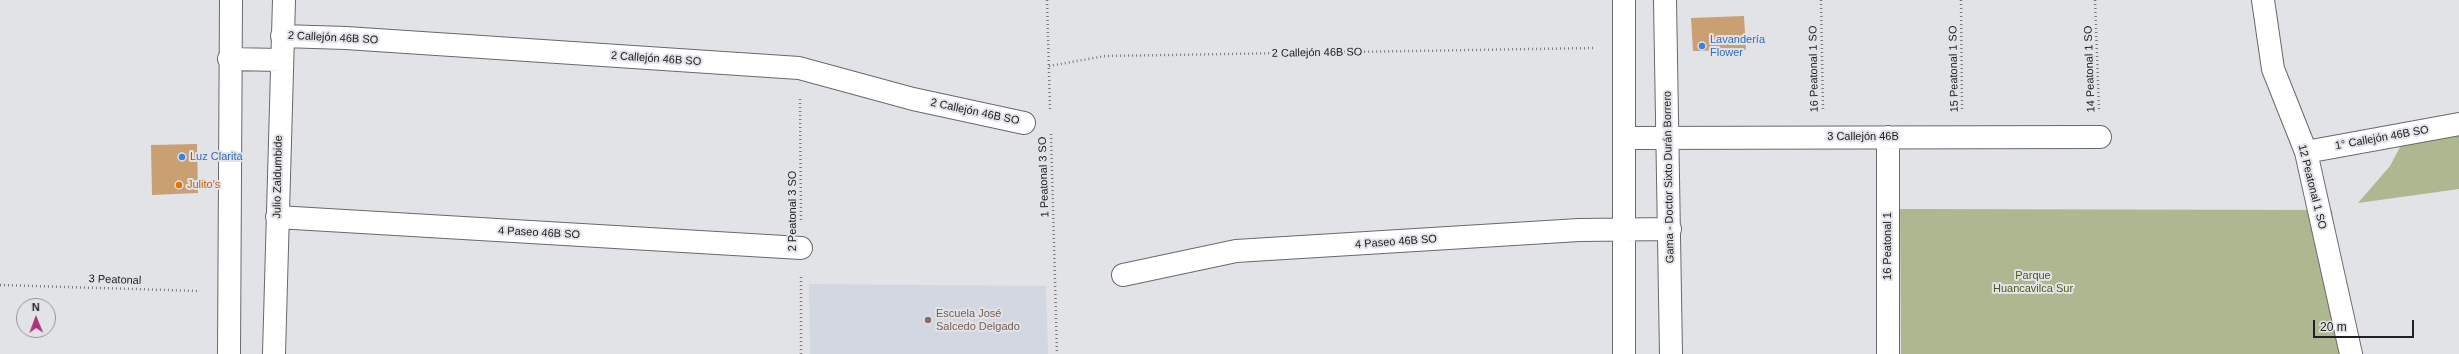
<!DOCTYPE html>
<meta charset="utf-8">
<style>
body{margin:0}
#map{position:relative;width:2459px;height:354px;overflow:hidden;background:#e2e3e7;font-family:Arial,sans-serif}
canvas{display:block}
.north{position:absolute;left:16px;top:298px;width:40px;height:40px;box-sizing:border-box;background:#e2e3e7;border:1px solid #949598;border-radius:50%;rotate:359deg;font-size:11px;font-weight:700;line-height:16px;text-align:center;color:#202122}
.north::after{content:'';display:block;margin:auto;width:14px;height:18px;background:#b0317e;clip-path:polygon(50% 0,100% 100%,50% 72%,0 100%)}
.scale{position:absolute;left:2313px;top:320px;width:101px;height:18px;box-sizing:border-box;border:2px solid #202122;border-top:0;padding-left:5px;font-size:12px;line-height:14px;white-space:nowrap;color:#202122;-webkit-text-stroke:3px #e2e3e7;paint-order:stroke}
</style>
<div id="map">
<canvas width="2459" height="354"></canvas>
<div class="north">N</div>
<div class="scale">20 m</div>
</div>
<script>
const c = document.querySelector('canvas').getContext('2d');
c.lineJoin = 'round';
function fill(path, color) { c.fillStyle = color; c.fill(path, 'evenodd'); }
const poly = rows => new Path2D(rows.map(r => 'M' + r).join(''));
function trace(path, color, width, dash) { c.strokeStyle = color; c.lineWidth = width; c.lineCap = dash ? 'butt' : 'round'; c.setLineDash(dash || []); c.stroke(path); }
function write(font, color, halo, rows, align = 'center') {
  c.font = font + ' Arial,sans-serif'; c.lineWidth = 4; c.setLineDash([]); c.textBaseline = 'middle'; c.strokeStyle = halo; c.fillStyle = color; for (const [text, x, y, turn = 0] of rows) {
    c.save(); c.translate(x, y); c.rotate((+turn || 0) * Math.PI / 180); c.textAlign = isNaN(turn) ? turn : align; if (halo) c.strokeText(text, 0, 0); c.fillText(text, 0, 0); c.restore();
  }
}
const built = poly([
 [809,284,1046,286,1048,354,810,354]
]);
const green = poly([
 [2408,132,2459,132,2459,189,2358,203,2390,166],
 [1900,209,2332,210,2347,354,1901,354]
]);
const building = poly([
 [1744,16,1746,50,1693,51,1691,18],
 [197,144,198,193,152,195,151,145]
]);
const path = poly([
 [1047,0,1050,109],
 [1821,0,1823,109],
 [1961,0,1962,109],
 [2095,0,2099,109],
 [1049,66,1105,56,1595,48],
 [800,99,801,220],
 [1051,134,1057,354],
 [801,277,801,354],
 [0,285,200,291]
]);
const minor = poly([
 [1665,0,1671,354],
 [2263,0,2273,69,2306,152,2351,354],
 [282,36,346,38,799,68,913,99,1024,123],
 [229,59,281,60],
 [1888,137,1888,354],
 [1626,138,2100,137],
 [2306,152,2459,124],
 [277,217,801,248],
 [1123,275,1236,251,1579,230,1670,229],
 [229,354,231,0],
 [274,354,284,0],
 [1624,354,1624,0]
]);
const markers = [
 [1702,46,4,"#3f7fe0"],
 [182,157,4,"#3f7fe0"],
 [179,185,4,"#e8710a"],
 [928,320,4,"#8d6e63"]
];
const streetNames = [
 ["2 Callejón 46B SO",333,38,3],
 ["2 Callejón 46B SO",1317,53,-1],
 ["2 Callejón 46B SO",656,59,4],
 ["16 Peatonal 1 SO",1814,69,-91],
 ["15 Peatonal 1 SO",1954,69,-91],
 ["14 Peatonal 1 SO",2090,69,-92],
 ["2 Callejón 46B SO",975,112,12],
 ["3 Callejón 46B",1863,137],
 ["1° Callejón 46B SO",2382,138,-10],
 ["Julio Zaldumbide",278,177,-89],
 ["1 Peatonal 3 SO",1044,177,-92],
 ["Gama - Doctor Sixto Durán Borrero",1669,177,-91],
 ["12 Peatonal 1 SO",2312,187,76],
 ["2 Peatonal 3 SO",793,211,-90],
 ["4 Paseo 46B SO",539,233,3],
 ["4 Paseo 46B SO",1396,242,-4],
 ["16 Peatonal 1",1888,246,-90],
 ["3 Peatonal",115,280,2]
];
const shopNames = [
 ["Lavandería",1710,40],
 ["Flower",1710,53],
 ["Luz Clarita",190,157]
];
const foodNames = [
 ["Julito's",187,185]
];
const parkNames = [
 ["Parque",2033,276],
 ["Huancavilca Sur",2033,289]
];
const educationNames = [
 ["Escuela José",936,314],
 ["Salcedo Delgado",936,327]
];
fill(built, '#d3d7e1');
fill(green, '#adb790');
fill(building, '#ca9f71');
trace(minor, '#68696c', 24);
trace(path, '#797a7d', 2.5, [1, 3]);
trace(minor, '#fff', 22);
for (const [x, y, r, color] of markers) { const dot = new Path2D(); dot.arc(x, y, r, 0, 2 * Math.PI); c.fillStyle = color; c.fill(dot); trace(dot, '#e2e3e7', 1.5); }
write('11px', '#202122', '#e2e3e7', streetNames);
write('11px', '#366cbe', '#e2e3e7', shopNames, 'left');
write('11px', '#c56008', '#e2e3e7', foodNames, 'left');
write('11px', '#4f5b1c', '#e2e3e7', parkNames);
write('11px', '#785e54', '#e2e3e7', educationNames, 'left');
</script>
